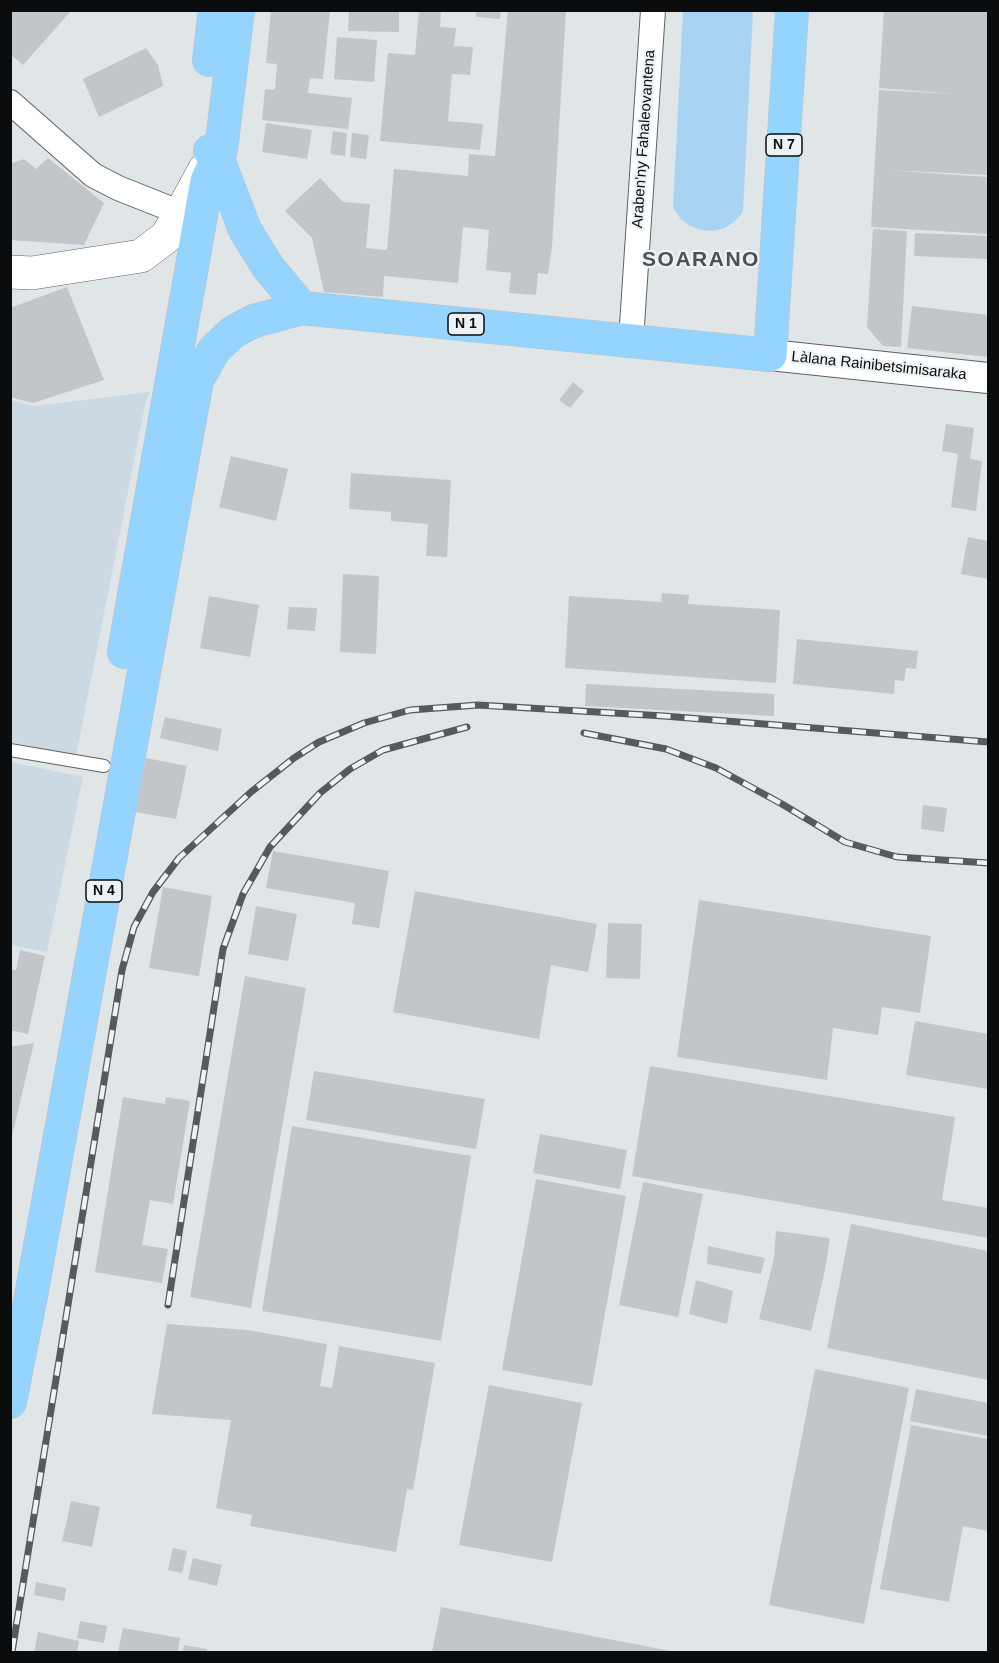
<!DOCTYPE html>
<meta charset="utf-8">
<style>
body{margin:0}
#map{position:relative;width:999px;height:1663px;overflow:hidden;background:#e0e5e8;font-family:Arial,sans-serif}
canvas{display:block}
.frame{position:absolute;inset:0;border:12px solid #0a0c0d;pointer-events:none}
</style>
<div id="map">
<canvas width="999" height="1663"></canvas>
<div class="frame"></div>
</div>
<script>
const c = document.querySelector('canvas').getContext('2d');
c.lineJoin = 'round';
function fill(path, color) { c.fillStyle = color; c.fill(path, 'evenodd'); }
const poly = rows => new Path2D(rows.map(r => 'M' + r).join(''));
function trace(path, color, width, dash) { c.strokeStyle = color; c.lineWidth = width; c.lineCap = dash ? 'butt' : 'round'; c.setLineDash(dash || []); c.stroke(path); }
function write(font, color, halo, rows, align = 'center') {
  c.font = font + ' Arial,sans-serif'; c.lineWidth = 4.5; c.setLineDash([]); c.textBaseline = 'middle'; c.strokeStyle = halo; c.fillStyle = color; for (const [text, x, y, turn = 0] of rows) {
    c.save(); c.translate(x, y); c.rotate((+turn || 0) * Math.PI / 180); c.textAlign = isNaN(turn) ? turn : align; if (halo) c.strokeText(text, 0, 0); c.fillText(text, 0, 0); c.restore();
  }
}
const built = poly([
 [150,392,145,405,76,756,11,742,10,400,34,406],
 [11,762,83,777,47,952,11,945]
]);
const green = poly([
 [683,11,753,11,743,212,735,221,725,228,713,231,701,230,690,226,680,218,673,208]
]);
const building = poly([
 [10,10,72,10,23,65,10,54],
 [271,10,330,10,323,79,310,78,308,93,352,98,348,129,262,120,265,89,275,90,277,64,266,63],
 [349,10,399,10,399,32,348,31],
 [419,10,441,10,440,27,456,28,454,46,473,47,470,75,452,74,448,121,483,124,480,150,380,141,388,53,415,55],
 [476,10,501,10,500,19,476,17],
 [508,10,566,10,552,247,548,274,538,273,536,295,509,293,511,273,486,270,489,230,463,227,458,283,384,276,383,297,324,292,312,238,285,211,320,178,343,202,370,204,366,248,387,250,394,169,468,176,469,154,495,156],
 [884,10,988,10,988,175,886,170,988,177,988,234,871,227,879,90,956,94,879,88],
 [337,37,377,40,374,82,334,79],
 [146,48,158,65,163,86,99,117,83,79],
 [266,123,312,130,307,159,262,152],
 [333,131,347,133,345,156,330,154],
 [352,133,369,135,366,159,350,157],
 [48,158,104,203,84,245,10,240,10,164,24,159,36,169],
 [873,229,907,231,901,347,883,346,867,327],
 [915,233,988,236,988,259,914,256],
 [67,287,104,380,33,403,10,397,10,308],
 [912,306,988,315,988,357,907,348],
 [573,382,584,391,570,408,559,400],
 [946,424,974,428,970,459,982,461,976,511,951,507,958,454,942,451],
 [231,456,288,469,276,521,219,507],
 [351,473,451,480,447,557,426,556,428,524,391,521,391,512,349,509],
 [968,537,988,541,988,579,961,574],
 [343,574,379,576,376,654,340,652],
 [662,593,689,595,688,604,780,610,776,683,565,668,569,596,661,602],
 [209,596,259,605,250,657,200,648],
 [289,607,317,608,315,631,287,629],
 [797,639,918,651,916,669,906,668,904,681,895,680,894,694,793,684],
 [586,684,774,694,774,716,585,706],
 [165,717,222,729,218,751,160,738],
 [146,758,187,766,176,819,136,812],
 [923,805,947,808,944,832,921,829],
 [273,851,389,871,379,928,352,924,355,903,266,888],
 [163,887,212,896,199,976,149,968],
 [415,891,597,924,588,972,551,965,539,1039,393,1012],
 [699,900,931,936,920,1013,882,1007,878,1035,833,1028,827,1080,677,1057],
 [256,906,297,914,288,961,248,954],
 [608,923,642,924,640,979,606,978],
 [20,950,45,956,28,1034,10,1030,10,969,16,970],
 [245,976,306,988,251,1308,190,1297],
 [915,1021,988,1034,988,1089,906,1075],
 [34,1043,11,1140,10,1139,10,1047],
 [650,1066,955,1117,942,1200,988,1208,988,1238,632,1176],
 [314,1071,485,1099,476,1149,306,1120],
 [123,1097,165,1104,166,1097,190,1101,173,1204,150,1200,142,1245,168,1249,162,1283,95,1272],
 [292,1126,471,1156,441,1341,262,1311],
 [540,1134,627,1150,620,1189,533,1173],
 [536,1179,626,1196,592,1386,502,1370],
 [643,1182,703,1194,678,1317,619,1305],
 [851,1224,988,1251,988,1380,827,1348],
 [776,1231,830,1238,825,1270,811,1331,759,1319,774,1258],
 [708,1246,765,1258,761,1274,707,1264],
 [696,1280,733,1291,727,1324,689,1314],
 [167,1324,247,1330,327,1344,320,1386,332,1388,339,1346,435,1363,413,1490,407,1489,396,1552,250,1526,252,1515,216,1508,231,1420,152,1414],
 [815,1369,909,1388,864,1624,769,1605],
 [489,1385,582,1403,552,1562,459,1545],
 [916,1389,988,1403,988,1436,910,1421],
 [911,1425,988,1439,988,1531,963,1526,949,1602,880,1589],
 [71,1501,100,1507,92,1547,62,1541],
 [173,1548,187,1551,182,1573,168,1570],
 [193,1558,222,1565,217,1586,188,1579],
 [36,1582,66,1588,64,1601,34,1595],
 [441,1607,671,1651,671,1652,432,1652],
 [80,1621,107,1626,104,1643,77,1638],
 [123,1628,180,1638,178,1652,118,1652],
 [38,1632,79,1641,77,1652,34,1652],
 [184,1645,207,1649,206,1652,183,1652]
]);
const service = poly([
 [10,750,104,766]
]);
const minor = poly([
 [10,102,93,175,118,188,181,213],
 [631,340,653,10]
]);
const tertiary = poly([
 [770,355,988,378]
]);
const secondary = poly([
 [10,272,32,273,141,256,166,237,181,213,205,169]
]);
const primary = poly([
 [209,60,215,10],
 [210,151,218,159,245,230,268,267,302,308],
 [124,652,207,181,221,150,238,10],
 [10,1402,31,1296,197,380,214,350,233,332,254,321,302,308,770,355,792,10]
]);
const rail = poly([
 [584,733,666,749,716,768,782,804,845,842,897,857,988,863],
 [168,1305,223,949,243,894,270,847,320,793,350,769,383,750,467,727],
 [12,1652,122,970,134,927,153,892,179,858,251,792,294,758,319,742,364,723,410,710,478,705,664,716,988,742]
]);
const shields = [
 [784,145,36],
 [466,324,36],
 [104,891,36]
];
const shieldNames = [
 ["N 7",784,145],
 ["N 1",466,324],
 ["N 4",104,891]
];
const streetNames = [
 ["Araben'ny Fahaleovantena",644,139,-86],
 ["Làlana Rainibetsimisaraka",879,366,6]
];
const districtNames = [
 ["SOARANO",701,260]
];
fill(built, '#cdd9e2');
fill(green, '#a8d3f3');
fill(building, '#c2c6ca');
trace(service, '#5d6164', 14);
trace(minor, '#5d6164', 26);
trace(tertiary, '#5d6164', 32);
trace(secondary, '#5d6164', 34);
trace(primary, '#bfc0c0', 34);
trace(service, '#fff', 12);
trace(minor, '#fff', 24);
trace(tertiary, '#fff', 30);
trace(secondary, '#fff', 33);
trace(primary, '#95d4fe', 33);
trace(rail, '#575a5c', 7);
trace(rail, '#edf2f6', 4.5, [14]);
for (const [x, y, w] of shields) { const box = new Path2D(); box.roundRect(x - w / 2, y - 11, w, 22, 4.5); c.fillStyle = '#edf2f6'; c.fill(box); trace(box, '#0a0c0d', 1.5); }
write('bold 14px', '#0a0c0d', null, shieldNames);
write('15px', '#0a0c0d', '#edf2f6', streetNames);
c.letterSpacing = '1.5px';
write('bold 21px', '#4c5053', '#edf2f6', districtNames);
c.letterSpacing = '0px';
</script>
